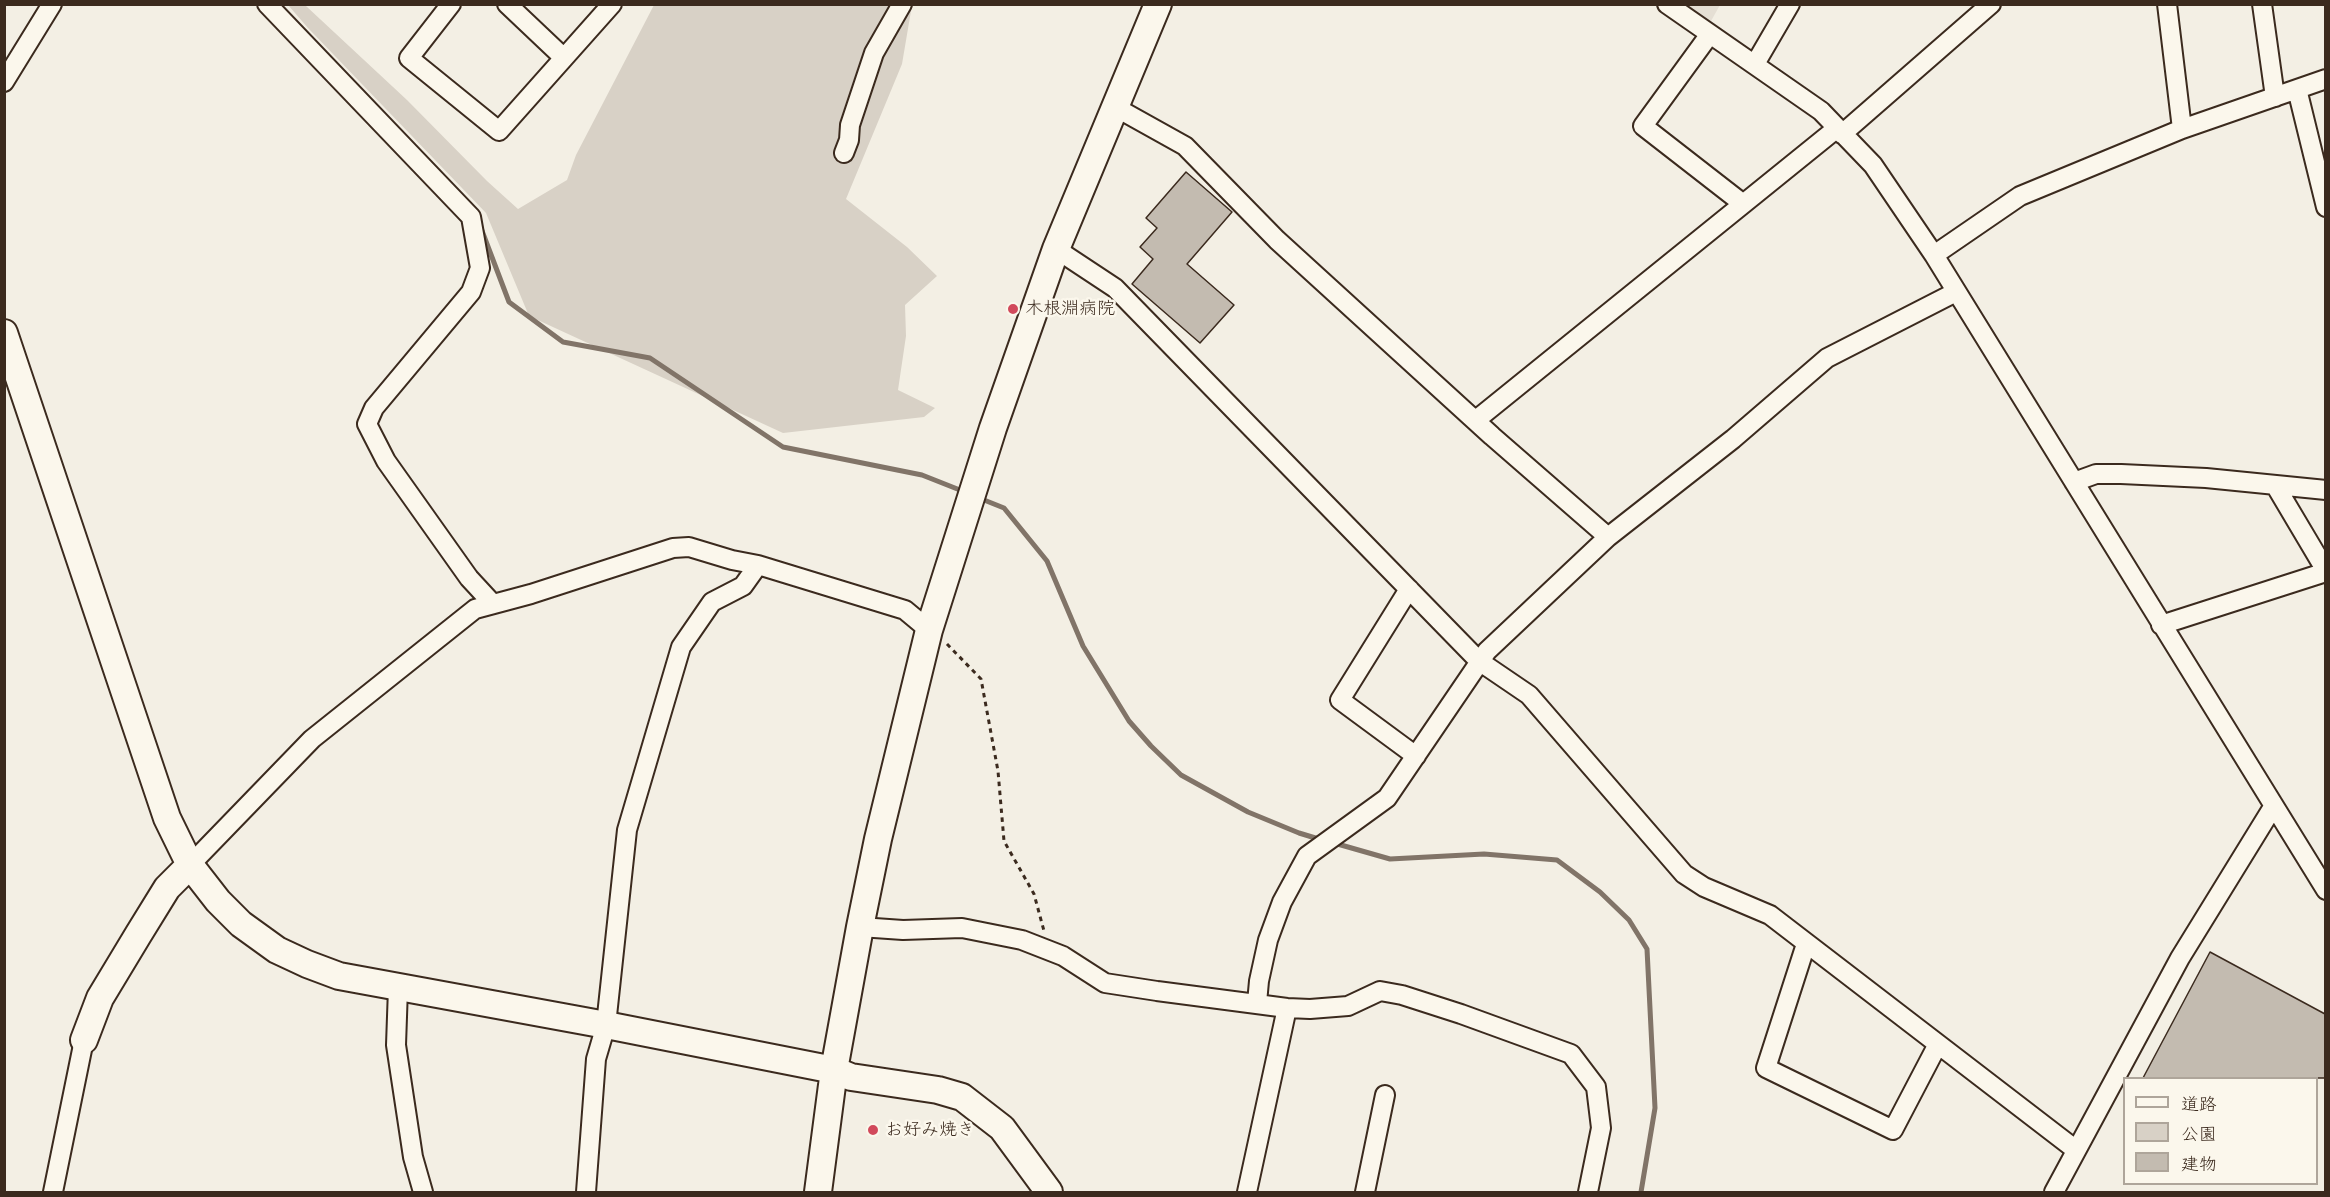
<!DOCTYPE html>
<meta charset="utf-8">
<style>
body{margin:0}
#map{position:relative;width:2330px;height:1197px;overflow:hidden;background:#f3efe4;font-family:"Comic Neue","Klee One",sans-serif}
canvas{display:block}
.frame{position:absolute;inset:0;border:6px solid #3b2a1e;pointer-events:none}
.legend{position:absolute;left:2123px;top:1077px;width:195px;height:108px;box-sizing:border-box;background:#fbf7ec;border:2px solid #aea59a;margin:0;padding:8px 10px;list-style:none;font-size:18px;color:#3b2a1e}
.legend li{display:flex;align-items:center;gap:12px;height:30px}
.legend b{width:30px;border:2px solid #aea59a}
</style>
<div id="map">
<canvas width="2330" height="1197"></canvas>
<div class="frame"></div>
<ul class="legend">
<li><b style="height:8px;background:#fbf7ec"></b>道路</li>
<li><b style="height:16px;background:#d8d1c6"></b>公園</li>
<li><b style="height:16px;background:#c3bbb0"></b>建物</li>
</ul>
</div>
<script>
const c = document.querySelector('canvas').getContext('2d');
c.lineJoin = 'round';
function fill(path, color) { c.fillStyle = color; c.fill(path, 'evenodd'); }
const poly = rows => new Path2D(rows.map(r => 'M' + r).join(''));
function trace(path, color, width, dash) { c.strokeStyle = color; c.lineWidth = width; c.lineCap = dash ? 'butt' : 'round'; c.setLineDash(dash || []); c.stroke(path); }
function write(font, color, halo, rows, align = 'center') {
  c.font = font + ' "Comic Neue","Klee One",sans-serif'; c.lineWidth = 5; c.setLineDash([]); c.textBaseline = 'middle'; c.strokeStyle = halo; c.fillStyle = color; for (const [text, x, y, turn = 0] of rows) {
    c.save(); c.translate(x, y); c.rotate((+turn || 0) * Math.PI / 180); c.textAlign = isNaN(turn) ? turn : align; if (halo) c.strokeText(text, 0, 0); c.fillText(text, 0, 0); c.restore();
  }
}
const built = poly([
 [1685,5,1720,4,1720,5,1711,21]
]);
const green = poly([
 [288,5,306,5,306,6,407,100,487,181,518,209,567,180,576,155,654,5,912,5,902,64,846,199,907,247,937,276,905,305,906,336,898,390,935,408,924,417,783,433,529,316,486,213,308,28]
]);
const stream = poly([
 [479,223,509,302,563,342,650,358,783,447,922,475,965,492],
 [979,498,1004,508,1047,561,1083,646,1129,721,1151,746,1181,775,1248,812,1299,833,1322,840],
 [1334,843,1390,859,1484,854,1557,860,1600,892,1629,920,1647,949,1655,1108,1641,1192]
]);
const building = poly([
 [1186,172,1232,212,1187,264,1234,305,1200,343,1132,284,1153,259,1140,247,1157,228,1146,218,1186,172],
 [2210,952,2325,1014,2325,1078,2143,1078,2210,952]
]);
const path = poly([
 [947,644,981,679,998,771,1004,841,1034,894,1044,931]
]);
const street = poly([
 [267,4,471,217,480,268,471,292,374,408,367,424,386,461,469,578,493,604],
 [451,4,409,58,499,131,612,4],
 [507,4,564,58],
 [1667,4,1821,111,1873,165,1934,255,2326,890],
 [2167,4,2182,129],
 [2262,4,2275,97],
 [1710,34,1643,126,1742,203],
 [1755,64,1790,4],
 [4,82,52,4],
 [2297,89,2326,207],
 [1115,107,1185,146,1277,240,1492,436,1608,537],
 [1842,134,1991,4],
 [844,153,849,140,850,125,874,53,902,4],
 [1056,249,1115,288,1479,661,1529,695,1684,874,1704,887,1770,915,2076,1150],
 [1934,255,2020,196,2182,129,2326,79],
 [1476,420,1836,129],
 [2074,482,2096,474,2121,474,2206,478,2326,490],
 [2275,485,2326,571],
 [758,565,905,610,929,630],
 [1409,589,1340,700,1416,756],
 [2161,625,2326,572],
 [190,865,312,739,475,609,531,594,673,548,689,547,732,560,758,565,743,586,712,602,681,647,627,830,606,1025,596,1059,586,1192],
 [860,927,903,930,962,928,1022,940,1063,956,1105,983,1157,991,1287,1008,1310,1009,1348,1006,1380,991,1402,995,1461,1014,1571,1054,1596,1087,1601,1128,1588,1192],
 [1806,944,1766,1068,1893,1130,1938,1044],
 [398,988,396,1045,413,1157,423,1192],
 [1257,1003,1259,981,1268,940,1282,902,1307,856,1387,798,1487,651,1608,537,1733,439,1827,358,1956,292],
 [53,1192,84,1040],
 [1247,1192,1287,1008],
 [1365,1192,1385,1095],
 [2054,1192,2180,958,2273,807]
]);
const secondary = poly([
 [4,333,167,818,190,865,218,901,241,924,277,950,307,964,339,976,606,1025,834,1070,851,1077,938,1090,962,1097,1002,1128,1049,1192],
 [84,1040,100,998,138,935,167,888,190,865],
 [818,1192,834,1070,860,927,878,839,929,630,993,428,1056,249,1158,4]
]);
const markers = [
 [1013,309,6,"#d1495b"],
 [873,1130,6,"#d1495b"]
];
const poiNames = [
 ["木根淵病院",1025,309],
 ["お好み焼き",885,1130]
];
fill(built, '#e5dfd4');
fill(green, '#d8d1c6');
trace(stream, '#817468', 5);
fill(building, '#c3bbb0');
trace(building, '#3b2a1e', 1.5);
trace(street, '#3b2a1e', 22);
trace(secondary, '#3b2a1e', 30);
trace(path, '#3b2a1e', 3, [4.5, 4.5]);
trace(street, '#fbf7ec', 18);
trace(secondary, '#fbf7ec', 26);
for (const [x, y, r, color] of markers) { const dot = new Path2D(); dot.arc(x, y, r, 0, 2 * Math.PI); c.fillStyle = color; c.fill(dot); trace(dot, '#fbf7ec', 2); }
write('18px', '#3b2a1e', '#fbf7ec', poiNames, 'left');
</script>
